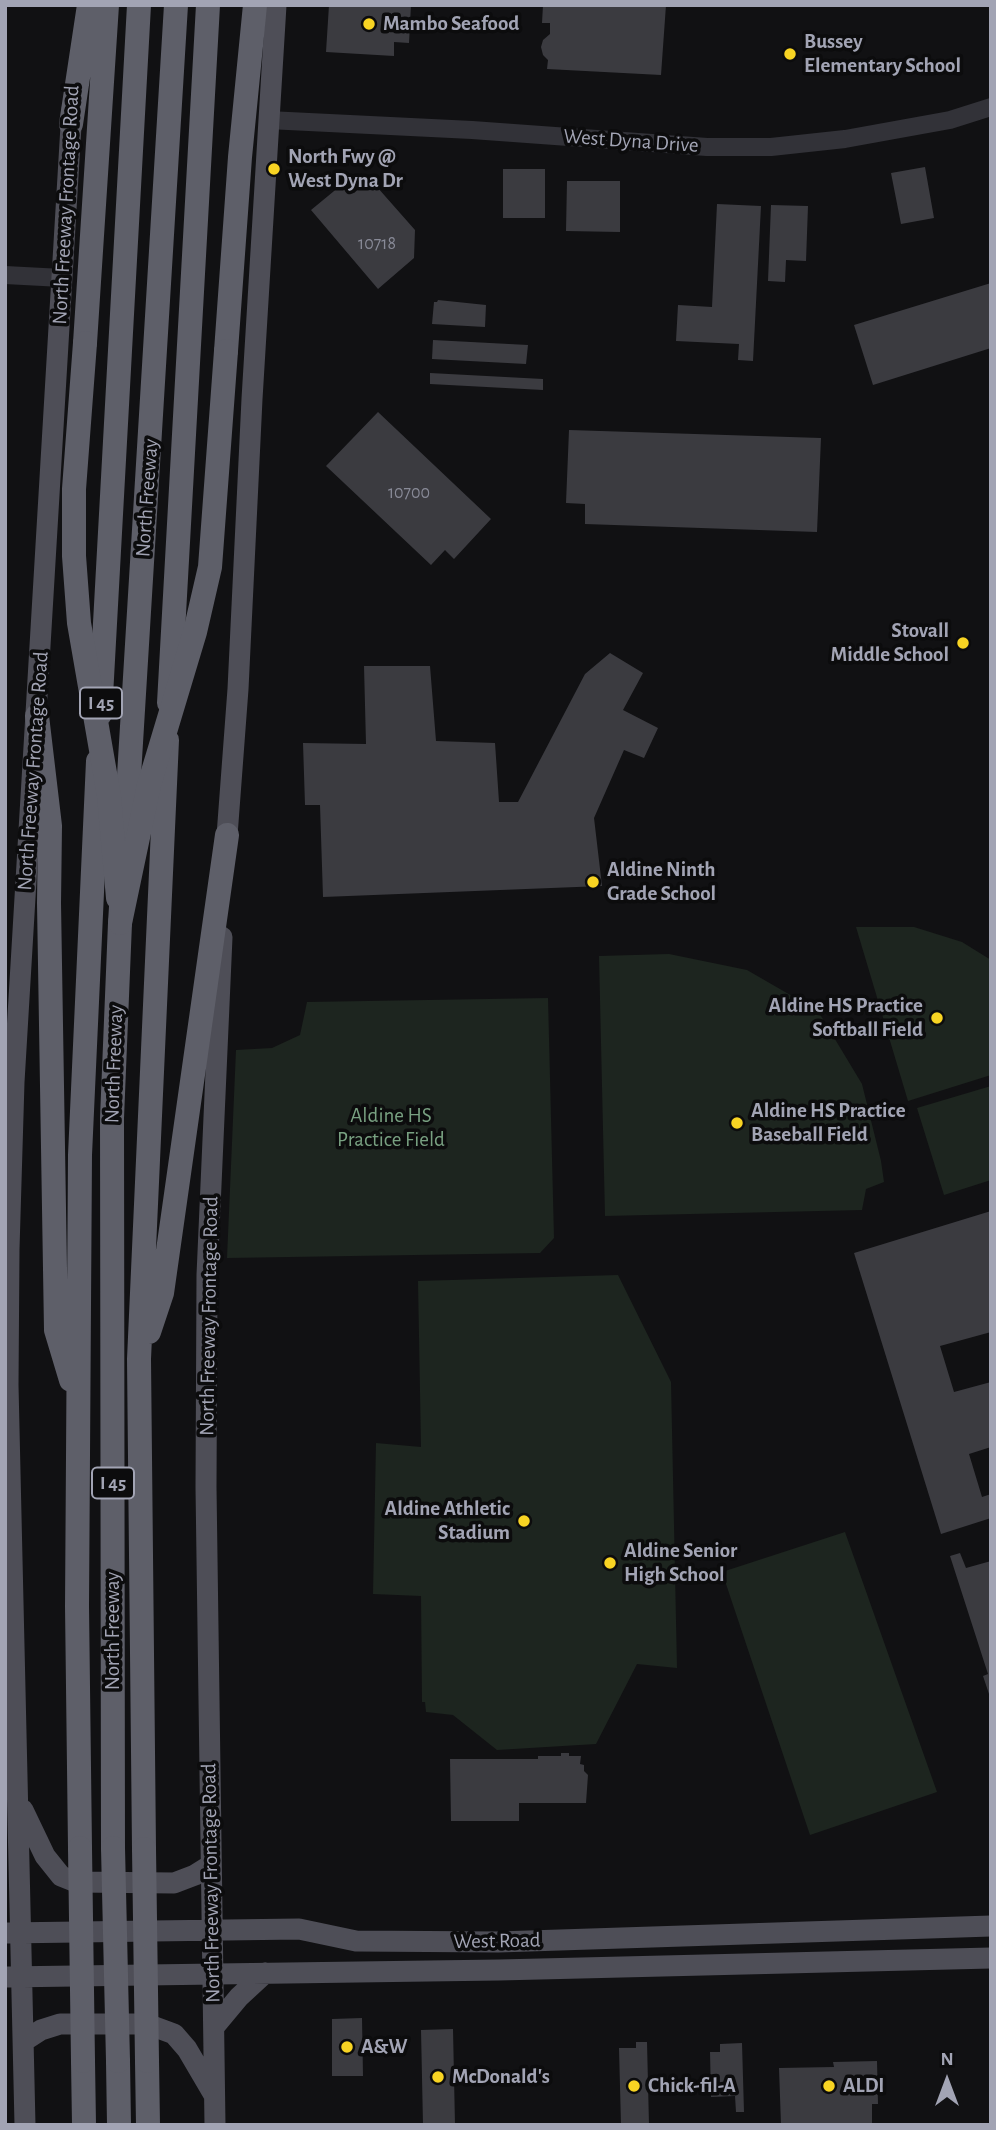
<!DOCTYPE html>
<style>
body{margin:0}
#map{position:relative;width:996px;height:2130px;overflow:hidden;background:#111113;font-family:"Alegreya Sans",sans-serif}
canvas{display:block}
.frame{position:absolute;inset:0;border:7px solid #a2a4b4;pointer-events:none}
.north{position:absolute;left:912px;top:2046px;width:70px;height:70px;-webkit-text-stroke:5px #0c0c0d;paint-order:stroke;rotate:0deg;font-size:19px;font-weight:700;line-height:28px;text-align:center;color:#a2a4b4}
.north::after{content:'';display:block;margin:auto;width:24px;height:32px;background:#a2a4b4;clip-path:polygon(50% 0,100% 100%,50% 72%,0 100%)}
</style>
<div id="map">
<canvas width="996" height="2130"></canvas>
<div class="frame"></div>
<div class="north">N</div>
</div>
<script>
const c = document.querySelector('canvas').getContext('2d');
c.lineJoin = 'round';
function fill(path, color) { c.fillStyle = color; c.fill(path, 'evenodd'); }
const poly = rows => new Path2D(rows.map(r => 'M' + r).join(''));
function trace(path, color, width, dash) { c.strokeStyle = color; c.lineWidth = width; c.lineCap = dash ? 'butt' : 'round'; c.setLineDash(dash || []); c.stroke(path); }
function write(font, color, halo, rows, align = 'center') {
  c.font = font + ' "Alegreya Sans",sans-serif'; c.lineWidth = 7; c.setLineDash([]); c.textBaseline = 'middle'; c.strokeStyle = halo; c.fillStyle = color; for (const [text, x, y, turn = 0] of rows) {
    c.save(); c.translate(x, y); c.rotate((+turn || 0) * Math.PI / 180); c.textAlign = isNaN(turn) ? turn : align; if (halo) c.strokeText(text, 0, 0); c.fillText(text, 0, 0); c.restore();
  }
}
const green = poly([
 [856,927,914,927,962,942,991,960,991,1075,908,1101],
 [669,954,747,970,818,1011,862,1084,881,1161,884,1182,866,1189,862,1210,605,1216,599,956],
 [548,998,554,1238,540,1253,227,1258,236,1050,272,1048,300,1035,307,1002],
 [991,1086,991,1180,944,1195,917,1108],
 [618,1275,671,1382,677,1668,637,1664,596,1744,497,1750,453,1715,426,1712,425,1702,422,1702,421,1596,373,1594,376,1443,421,1447,418,1281],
 [845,1532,937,1792,810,1835,722,1572]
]);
const building = poly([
 [329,5,411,5,409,43,394,42,394,56,326,52],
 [543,5,666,5,661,75,547,69,548,60,543,55,541,47,543,40,550,34,550,23,542,23],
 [925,167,934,218,901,224,891,173],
 [503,169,545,169,545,218,503,218],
 [370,179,415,230,414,258,378,289,311,210,345,182,354,193],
 [567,181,620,181,620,232,566,231],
 [717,204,761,206,753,361,738,360,739,344,676,341,678,305,712,307],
 [771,205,808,206,806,261,786,260,785,282,768,281],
 [991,283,991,348,873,385,854,325],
 [438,300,486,305,485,327,432,324,434,302,437,302],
 [433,340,528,345,526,364,432,359],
 [430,373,543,379,543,390,430,384],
 [378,412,491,519,454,559,445,550,431,565,326,466],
 [569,430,821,438,817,532,585,524,585,504,566,503],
 [610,653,643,673,623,710,658,728,644,758,624,750,594,818,602,886,323,897,320,805,305,805,303,743,366,744,364,666,430,666,436,741,495,743,499,802,518,802,585,674],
 [991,1211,991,1332,940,1346,954,1392,991,1382,991,1447,969,1454,982,1497,991,1494,991,1518,941,1534,854,1253],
 [960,1553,966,1568,991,1561,991,1700,983,1676,988,1674,950,1556],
 [561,1753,569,1753,569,1756,581,1756,580,1764,584,1765,584,1771,588,1775,586,1803,519,1803,519,1821,451,1821,450,1759,538,1759,538,1756,561,1756],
 [362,2018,363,2076,332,2076,332,2019],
 [453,2029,455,2125,423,2125,421,2030],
 [636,2042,647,2042,649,2125,621,2125,619,2048,636,2048],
 [742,2043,744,2112,736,2112,735,2096,711,2097,710,2052,720,2052,720,2044],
 [877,2061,878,2104,872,2104,872,2125,781,2125,779,2068,834,2067,833,2062]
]);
const minor = poly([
 [268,120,472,130,707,147,771,147,845,139,950,120,991,107],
 [5,275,62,278]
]);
const major = poly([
 [226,849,238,689,252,399,276,5],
 [23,1810,45,1856,61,1876,76,1882,174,1883,195,1875,211,1865],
 [5,1933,299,1929,356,1941,498,1942,991,1926],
 [5,1977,499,1970,991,1958],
 [214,2027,239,1997,265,1973],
 [24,2041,41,2030,60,2024,147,2024,174,2034,187,2049,214,2095],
 [25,2125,8,1385,9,1249,14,1082,72,109],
 [215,2125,206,1487,207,1275,222,937]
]);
const highway = poly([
 [71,124,89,5],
 [85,343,107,5],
 [226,351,240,157,255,5],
 [169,703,208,5],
 [100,714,139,5],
 [37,716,50,826,49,903,56,1330,71,1380],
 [149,1332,162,1293,227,835],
 [80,1848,77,1606,80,1155,98,761],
 [113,1848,112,1118,120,923,176,5],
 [144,1849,139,1359,167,740],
 [83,2061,84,2125],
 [118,2061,119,2125],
 [147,2061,148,2125]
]);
const highwayBridge = poly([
 [85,343,74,489,74,556,79,623,109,796,118,898],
 [120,923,149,785,195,632,210,567,226,351],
 [80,1848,83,2061],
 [113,1848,118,2061],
 [144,1849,147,2061]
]);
const markers = [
 [369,24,7,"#f8d423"],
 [790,54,7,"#f8d423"],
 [274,169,7,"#f8d423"],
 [963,643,7,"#f8d423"],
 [593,882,7,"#f8d423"],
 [937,1018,7,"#f8d423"],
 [737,1123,7,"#f8d423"],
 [524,1521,7,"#f8d423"],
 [610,1563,7,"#f8d423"],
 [347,2047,7,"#f8d423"],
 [438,2077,7,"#f8d423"],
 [634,2086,7,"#f8d423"],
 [829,2086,7,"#f8d423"]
];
const numberNames = [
 ["10718",377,244],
 ["10700",409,493]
];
const shields = [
 [101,703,42],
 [113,1483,42]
];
const shieldNames = [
 ["I 45",101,703],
 ["I 45",113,1483]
];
const poiNames = [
 ["Mambo Seafood",383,24],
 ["Bussey",804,42],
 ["Elementary School",804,66],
 ["North Fwy @",288,157],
 ["West Dyna Dr",288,181],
 ["Stovall",949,631,"right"],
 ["Middle School",949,655,"right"],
 ["Aldine Ninth",607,870],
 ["Grade School",607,894],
 ["Aldine HS Practice",923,1006,"right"],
 ["Softball Field",923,1030,"right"],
 ["Aldine HS Practice",751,1111],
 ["Baseball Field",751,1135],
 ["Aldine Athletic",510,1509,"right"],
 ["Stadium",510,1533,"right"],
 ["Aldine Senior",624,1551],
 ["High School",624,1575],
 ["A&W",361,2047],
 ["McDonald's",452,2077],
 ["Chick-fil-A",648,2086],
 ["ALDI",843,2086]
];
const streetNames = [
 ["West Dyna Drive",631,141,4],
 ["North Freeway Frontage Road",66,205,-87],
 ["North Freeway",147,498,-86],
 ["North Freeway Frontage Road",33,771,-86],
 ["North Freeway",114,1064,-88],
 ["North Freeway Frontage Road",209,1316,-89],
 ["North Freeway",113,1631,-90],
 ["North Freeway Frontage Road",211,1883,-91],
 ["West Road",497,1941,-1]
];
const parkNames = [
 ["Aldine HS",391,1116],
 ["Practice Field",391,1140]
];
fill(green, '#1d251f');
fill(building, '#3b3b40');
trace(minor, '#323238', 18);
trace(major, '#4e4e57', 21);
trace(highway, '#5e5f69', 24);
trace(highwayBridge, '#5e5f69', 24);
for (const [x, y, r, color] of markers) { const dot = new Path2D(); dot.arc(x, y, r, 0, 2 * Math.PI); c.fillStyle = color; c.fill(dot); trace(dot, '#0c0c0d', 2.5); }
write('18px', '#888a97', null, numberNames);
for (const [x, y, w] of shields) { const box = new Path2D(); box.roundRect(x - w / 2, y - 15.5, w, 31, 5); c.fillStyle = '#0c0c0d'; c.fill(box); trace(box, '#a2a4b4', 2); }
write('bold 19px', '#a2a4b4', null, shieldNames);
write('bold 21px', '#a2a4b4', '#0c0c0d', poiNames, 'left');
write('21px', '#a2a4b4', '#0c0c0d', streetNames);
write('21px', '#78a081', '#0c0c0d', parkNames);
</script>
